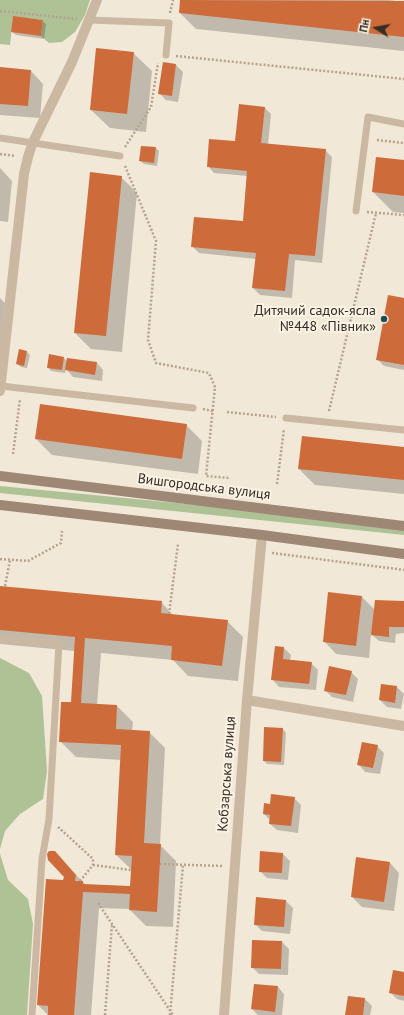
<!DOCTYPE html>
<meta charset="utf-8">
<style>
body{margin:0}
#map{position:relative;width:404px;height:1015px;overflow:hidden;background:#f2e8d7;font-family:"PT Sans",sans-serif}
canvas{display:block}
.north{position:absolute;left:356px;top:8px;width:40px;height:40px;-webkit-text-stroke:3px #faf2e3;paint-order:stroke;rotate:281deg;font-size:11px;font-weight:700;line-height:16px;text-align:center;color:#352c25}
.north::after{content:'';display:block;margin:auto;width:14px;height:18px;background:#352c25;clip-path:polygon(50% 0,100% 100%,50% 72%,0 100%)}
</style>
<div id="map">
<canvas width="404" height="1015"></canvas>
<div class="north">Пн</div>
</div>
<script>
const c = document.querySelector('canvas').getContext('2d');
c.lineJoin = 'round';
function fill(path, color) { c.fillStyle = color; c.fill(path, 'evenodd'); }
const poly = rows => new Path2D(rows.map(r => 'M' + r).join(''));
function trace(path, color, width, dash) { c.strokeStyle = color; c.lineWidth = width; c.lineCap = dash ? 'butt' : 'round'; c.setLineDash(dash || []); c.stroke(path); }
function write(font, color, halo, rows, align = 'center') {
  c.font = font + ' "PT Sans",sans-serif'; c.lineWidth = 4; c.setLineDash([]); c.textBaseline = 'middle'; c.strokeStyle = halo; c.fillStyle = color; for (const [text, x, y, turn = 0] of rows) {
    c.save(); c.translate(x, y); c.rotate((+turn || 0) * Math.PI / 180); c.textAlign = isNaN(turn) ? turn : align; if (halo) c.strokeText(text, 0, 0); c.fillText(text, 0, 0); c.restore();
  }
}
const green = poly([
 [0,0,90,0,85,15,75,32,62,42,49,43,41,36,43,20,13,17,10,45,0,44],
 [0,486,375,522,404,526,404,535,0,493],
 [0,658,29,673,42,696,47,771,43,799,20,814,5,831,0,849],
 [0,854,8,880,28,899,33,924,27,1015,0,1015]
]);
const shadow = poly([
 [181,0,389,0,404,2,404,51,196,29,180,13],
 [42,21,46,24,44,39,16,35,12,32],
 [133,53,152,71,146,132,110,128,91,110],
 [176,65,183,72,178,102,166,100,159,93],
 [0,68,31,71,43,84,40,118,0,115],
 [264,107,271,114,268,145,325,150,332,157,322,263,295,260,292,298,260,295,253,288,256,259,199,253,192,246,244,222,248,176,214,173,208,166,236,142],
 [156,148,159,151,157,166,144,164,140,161],
 [404,161,404,213,393,212,373,192],
 [0,168,12,181,8,222,0,221],
 [121,177,137,193,122,352,91,349,75,333],
 [0,298,5,303,0,355],
 [404,299,404,370,384,366,377,359],
 [27,352,30,355,27,368,21,367,17,364],
 [64,358,68,362,97,363,103,370,102,381,73,377,66,369,65,373,51,371,48,367],
 [186,425,202,441,198,474,52,455,36,439],
 [404,448,404,494,315,485,299,469],
 [0,587,161,602,174,616,227,621,243,637,238,681,188,676,173,660,101,653,97,705,117,706,133,722,132,731,149,732,165,748,160,845,176,861,173,927,146,926,129,909,99,908,91,1015,48,1015,38,1005,65,877,54,852,86,885,131,887,132,870,116,855,121,760,76,757,60,741,72,704,75,651,0,644],
 [362,597,375,610,404,602,404,633,396,634,395,643,379,641,371,634,369,658,336,654,324,641],
 [276,647,284,648,291,655,290,661,311,663,318,670,316,690,279,687,273,680],
 [351,672,358,679,353,702,332,697,325,690],
 [397,687,404,694,401,709,387,707,380,700],
 [283,729,286,733,284,765,267,764,264,761],
 [377,746,384,753,380,774,365,772,359,765],
 [294,798,301,805,298,833,277,830,270,824,270,820,264,814,271,805],
 [283,854,290,861,288,880,267,878,260,871],
 [390,863,399,873,394,911,362,907,352,897],
 [286,901,293,908,290,934,262,931,255,924],
 [282,942,289,949,288,975,259,974,252,967],
 [404,973,404,1001,397,999,390,992],
 [278,987,284,994,282,1015,258,1015,252,1009],
 [349,997,365,999,372,1006,370,1015,347,1015]
]);
const building = poly([
 [180,0,404,1,404,37,179,13],
 [13,16,43,20,41,36,11,32],
 [96,48,134,52,127,114,90,110],
 [163,62,176,64,172,96,158,94],
 [0,67,31,70,28,106,0,104],
 [239,104,265,107,261,143,326,149,315,256,289,254,285,291,252,288,256,253,191,247,194,217,243,221,247,171,207,167,209,139,235,141],
 [141,146,156,147,154,163,139,161],
 [376,157,404,160,404,196,372,192],
 [90,172,122,176,106,336,74,333],
 [388,295,404,298,404,365,376,360],
 [19,349,27,351,24,366,16,364],
 [49,354,64,357,62,370,47,368],
 [67,358,97,362,95,375,65,370],
 [40,404,187,424,182,459,35,439],
 [302,436,404,447,404,480,298,469],
 [0,586,162,601,161,613,228,620,222,666,171,660,172,646,85,638,81,703,117,705,116,729,150,731,144,843,161,844,157,912,129,910,130,894,83,892,74,1015,48,1015,48,1006,37,1005,46,879,63,880,64,877,48,860,47,854,49,851,55,851,76,875,75,881,83,881,83,884,130,886,132,856,115,855,121,745,59,742,61,702,71,702,75,637,0,630],
 [328,592,362,596,356,646,323,642],
 [375,600,404,601,404,627,389,627,389,637,371,635],
 [275,646,284,647,283,659,312,662,309,684,271,680],
 [329,666,352,671,346,695,324,691],
 [381,684,397,686,395,703,379,700],
 [264,727,283,728,281,762,263,761],
 [362,742,378,745,373,768,357,765],
 [271,794,295,797,291,826,269,824,270,815,263,814,264,803,270,804],
 [260,851,283,853,282,873,259,872],
 [356,857,390,862,384,902,351,897],
 [256,897,286,900,284,927,254,925],
 [252,940,282,941,281,969,251,968],
 [393,970,404,972,404,996,389,993],
 [254,984,278,986,275,1012,251,1009],
 [348,996,365,998,363,1015,345,1015]
]);
const path = poly([
 [0,11,77,19],
 [170,13,173,0],
 [176,56,404,79],
 [377,140,404,143],
 [125,147,151,107,158,63],
 [0,154,15,156],
 [125,166,156,241,148,340,156,363,209,373,215,387,206,476,230,478],
 [367,212,404,215],
 [203,409,213,411],
 [329,411,376,213],
 [227,412,276,417],
 [13,454,20,399],
 [277,484,284,429],
 [272,553,404,570],
 [0,559,28,561,61,543,62,531],
 [5,586,10,560],
 [169,614,178,544],
 [58,827,93,859,93,865,80,881],
 [160,864,223,866],
 [93,865,131,870],
 [98,903,173,1015],
 [105,1015,112,924],
 [170,1015,183,865]
]);
const lane = poly([
 [89,20,169,23,166,55],
 [0,138,120,156],
 [356,211,368,117,404,124],
 [1,386,193,408],
 [286,418,404,430],
 [0,639,59,643,49,819,42,859,32,1015]
]);
const street = poly([
 [0,391,24,174,28,157,33,142,72,62,97,0],
 [247,700,404,726],
 [224,1015,247,700,262,535]
]);
const secondary = poly([
 [0,476,404,526],
 [0,505,262,535,404,554]
]);
const markers = [
 [384,319,4,"#194e58"]
];
const poiNames = [
 ["Дитячий садок-ясла",376,311],
 ["№448 «Півник»",376,327]
];
const streetNames = [
 ["Вишгородська вулиця",204,487,7],
 ["Кобзарська вулиця",227,774,-86]
];
fill(green, '#afc296');
fill(shadow, '#0003');
fill(building, '#cd6b3a');
trace(path, '#b6a28d', 2.5, [2, 2]);
trace(lane, '#cbb8a2', 7);
trace(street, '#cbb8a2', 10);
trace(secondary, '#9e8774', 10);
for (const [x, y, r, color] of markers) { const dot = new Path2D(); dot.arc(x, y, r, 0, 2 * Math.PI); c.fillStyle = color; c.fill(dot); trace(dot, '#faf2e3', 1.5); }
write('14px', '#352c25', '#faf2e3', poiNames, 'right');
write('14px', '#352c25', '#faf2e3', streetNames);
</script>
